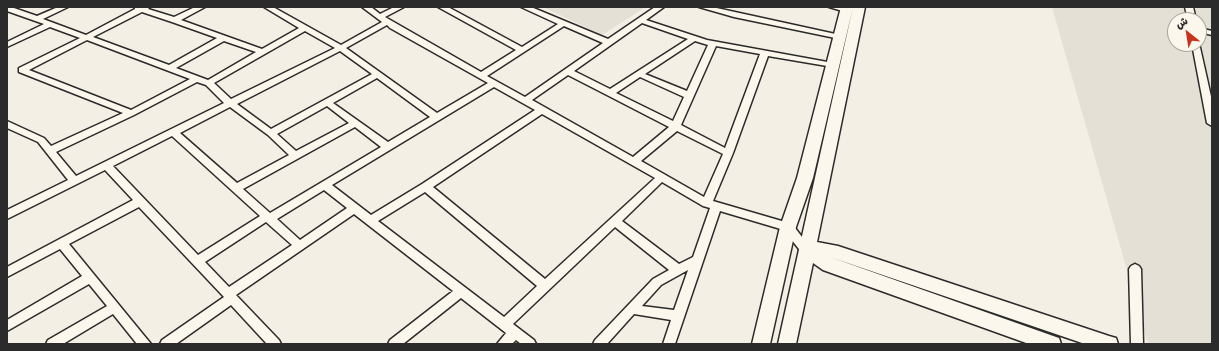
<!DOCTYPE html>
<meta charset="utf-8">
<style>
body{margin:0}
#map{position:relative;width:1219px;height:351px;overflow:hidden;background:#f3efe4;font-family:"Patrick Hand","Playpen Sans Arabic",sans-serif}
canvas{display:block}
.frame{position:absolute;inset:0;border:8px solid #2b2b2b;pointer-events:none}
.north{position:absolute;left:1167px;top:12px;width:40px;height:40px;box-sizing:border-box;background:#fbf7ec;border:1px solid #a8a59f;border-radius:50%;rotate:330deg;font-size:11px;font-weight:700;line-height:16px;text-align:center;color:#2b2b2b}
.north::after{content:'';display:block;margin:auto;width:14px;height:18px;background:#c8321e;clip-path:polygon(50% 0,100% 100%,50% 72%,0 100%)}
</style>
<div id="map">
<canvas width="1219" height="351"></canvas>
<div class="frame"></div>
<div class="north">ش</div>
</div>
<script>
const c = document.querySelector('canvas').getContext('2d');
c.lineJoin = 'round';
function fill(path, color) { c.fillStyle = color; c.fill(path, 'evenodd'); }
const poly = rows => new Path2D(rows.map(r => 'M' + r).join(''));
function trace(path, color, width, dash) { c.strokeStyle = color; c.lineWidth = width; c.lineCap = dash ? 'butt' : 'round'; c.setLineDash(dash || []); c.stroke(path); }
const built = poly([
 [543,7,646,7,602,35],
 [1052,7,1212,7,1212,344,1148,344],
 [1175,20,1199,20,1199,44,1175,44]
]);
const street = poly([
 [7,7,11,7,37,16,58,7,68,7,43,19,86,35,135,9,135,7,150,7,148,9,174,17,195,7,205,7,181,20,262,49,299,28,264,7,273,7,341,45,382,22,362,7,371,7,380,14,394,7,404,7,385,17,481,72,516,50,438,7,448,7,522,47,558,24,521,7,531,7,608,39,655,7,664,7,646,20,707,40,833,63,837,65,833,67,768,56,733,153,713,201,792,224,812,250,810,253,806,254,802,253,784,230,720,211,675,344,663,344,671,320,634,314,607,344,593,344,595,340,653,279,669,270,615,227,513,324,534,340,536,344,521,344,516,340,512,344,497,344,506,333,461,298,403,344,388,344,390,340,453,291,354,214,236,295,279,340,281,344,267,344,231,305,176,344,160,344,162,340,224,297,139,207,69,244,151,344,137,344,113,314,63,344,46,344,48,340,107,306,89,284,7,331,7,320,82,276,60,249,7,277,7,267,133,200,105,170,7,219,7,210,68,180,38,142,7,128,7,121,44,138,51,146,123,113,19,72,19,68,80,38,50,27,7,47,7,42,44,24,7,11,7,7],
 [142,12,172,22,217,38,169,65,93,37,142,12],
 [642,23,688,39,610,89,574,71,642,23],
 [387,25,390,28,488,83,437,113,346,48,387,25],
 [564,26,603,43,525,97,487,76,564,26],
 [305,31,335,48,231,99,214,83,305,31],
 [87,40,190,79,131,110,29,70,87,40],
 [224,41,256,52,208,80,176,68,224,41],
 [695,41,708,45,687,91,645,74,695,41],
 [716,46,760,54,725,148,681,125,716,46],
 [340,51,372,74,271,129,237,104,340,51],
 [568,75,607,95,669,127,633,157,532,100,568,75],
 [640,77,684,97,673,121,616,93,640,77],
 [377,78,430,117,388,142,333,103,377,78],
 [197,82,206,85,224,103,76,176,56,152,134,115,197,82],
 [494,87,535,110,422,184,371,215,332,185,494,87],
 [327,106,349,123,296,151,277,134,327,106],
 [230,107,268,135,289,155,237,183,180,133,230,107],
 [542,114,655,178,545,279,433,187,542,114],
 [355,127,381,147,270,213,243,189,355,127],
 [677,131,723,154,704,197,641,161,677,131],
 [172,136,260,216,198,255,113,166,172,136],
 [662,182,703,206,710,208,693,257,679,264,622,221,662,182],
 [324,190,347,208,300,240,277,219,324,190],
 [425,192,537,286,504,317,378,221,425,192],
 [266,222,292,245,229,287,205,262,266,222],
 [688,270,674,310,642,306,661,285,688,270],
 [699,7,712,7,840,35,844,37,840,39,734,17,699,7],
 [829,7,843,7,850,10,846,12,829,7],
 [1185,7,1193,7,1196,20,1188,20,1185,7],
 [1199,28,1212,31,1212,35,1199,32,1199,28],
 [1199,43,1212,101,1212,126,1207,123,1192,44,1199,44,1199,43],
 [1135,264,1139,266,1141,269,1143,344,1131,344,1129,269,1131,266,1135,264]
]);
const secondary = poly([
 [841,7,853,7,813,178,796,227,770,344,752,344,780,227,797,178,841,7],
 [853,7,865,7,817,242,838,246,1109,336,1116,338,1118,344,1085,344,830,257,1059,338,1061,344,1029,344,823,270,813,263,796,344,778,344,853,7]
]);
fill(built, '#e4e0d6');
trace(street, '#2b2b2b', 3);
trace(secondary, '#2b2b2b', 3);
fill(street, '#fbf7ec');
fill(secondary, '#fbf7ec');
</script>
